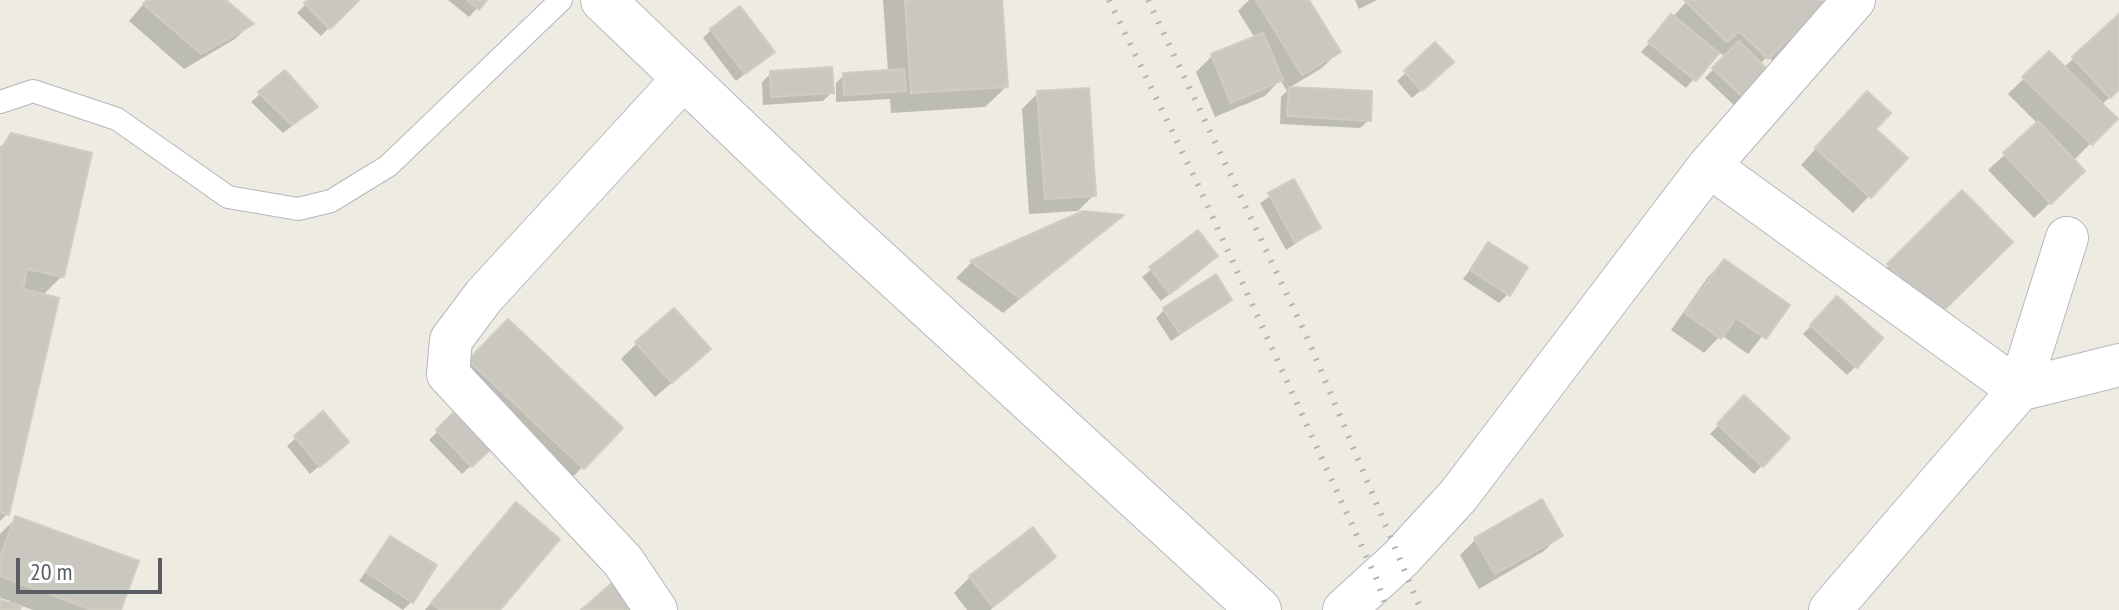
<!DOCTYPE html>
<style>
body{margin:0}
#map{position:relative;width:2119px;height:610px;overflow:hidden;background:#edebe2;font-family:"PT Sans Narrow",sans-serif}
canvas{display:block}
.scale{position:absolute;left:16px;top:558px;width:146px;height:36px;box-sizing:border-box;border:4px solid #5a5e62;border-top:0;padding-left:10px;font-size:24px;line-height:28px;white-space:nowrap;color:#5a5e62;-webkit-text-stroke:6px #fff;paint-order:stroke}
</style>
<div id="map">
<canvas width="2119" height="610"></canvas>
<div class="scale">20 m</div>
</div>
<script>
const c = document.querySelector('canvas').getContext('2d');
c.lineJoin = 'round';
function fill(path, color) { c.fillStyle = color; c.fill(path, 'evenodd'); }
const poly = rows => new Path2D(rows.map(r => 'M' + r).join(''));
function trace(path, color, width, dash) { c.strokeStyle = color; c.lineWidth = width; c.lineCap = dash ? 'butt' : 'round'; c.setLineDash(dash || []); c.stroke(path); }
const shadow = poly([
 [147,0,223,0,251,24,235,39,184,69,129,21],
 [310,0,356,0,321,36,297,13],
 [448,0,485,0,469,17],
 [883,0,1000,0,1006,87,985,107,891,113,890,99,836,102,836,83,844,75,888,72],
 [1249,0,1307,0,1338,52,1322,68,1287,89,1370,93,1369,120,1360,128,1280,124,1281,97,1287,91,1280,80,1265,96,1215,117,1196,72,1212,56,1255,38,1238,11],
 [1355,0,1377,0,1359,9],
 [1688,0,1838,0,1775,64,1768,56,1760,64,1736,107,1705,78,1725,57,1718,51,1686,88,1641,52],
 [2119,17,2119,89,2101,105,2115,119,2073,161,2067,187,2034,218,1988,170,2038,124,2008,94,2049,54,2063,68],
 [711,30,772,52,736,81,703,38],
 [1435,45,1443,71,1412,98,1397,81],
 [284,73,316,107,283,133,251,102],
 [771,73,832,92,823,101,763,105,762,82],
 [1038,93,1094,195,1078,211,1029,214,1022,109],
 [1851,110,1905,158,1853,213,1801,165],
 [11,136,62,276,42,296,7,514,0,521,0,147],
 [1293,181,1319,228,1286,250,1260,203],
 [1962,193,1922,330,1873,281],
 [1083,213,1120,217,1003,313,956,278,971,263],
 [1198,232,1207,264,1161,301,1142,277],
 [1489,245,1508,294,1499,303,1463,279],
 [1724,261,1787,305,1748,354,1721,335,1704,353,1671,330,1708,277],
 [1837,298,1856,366,1847,375,1803,334],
 [1230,300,1171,341,1156,318,1165,309],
 [508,322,621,428,566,484,454,377],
 [637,343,693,365,655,397,621,359],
 [1744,398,1788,438,1754,474,1710,434],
 [460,409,485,453,462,474,429,440],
 [323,414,338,450,310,474,287,446],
 [16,518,119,610,33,610,19,605,18,610,0,610,0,602,9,604,10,601,0,598,0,534],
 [500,521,497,610,425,610],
 [1560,535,1544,551,1479,589,1460,555,1475,540],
 [390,538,412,601,403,610,359,581],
 [1053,557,990,610,967,610,954,593,970,577]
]);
const building = poly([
 [147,0,226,0,254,24,201,54,143,4,147,0],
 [308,0,359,0,330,29,304,3,308,0],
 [467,0,487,0,479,10,467,0],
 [905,0,1002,0,1008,87,911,93,905,0],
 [1256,0,1309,0,1341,52,1302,75,1256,0],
 [1684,0,1841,0,1797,45,1790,37,1768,59,1739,31,1727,42,1684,0],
 [740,6,775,52,745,74,710,29,740,6],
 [1671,14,1719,53,1696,81,1648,42,1671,14],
 [2119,14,2119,90,2110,98,2072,57,2119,14],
 [1263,33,1283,80,1231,103,1211,54,1263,33],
 [1739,41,1772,74,1746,100,1712,68,1739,41],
 [1435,42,1454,62,1422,91,1404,71,1435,42],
 [2049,51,2118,119,2092,145,2022,77,2049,51],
 [832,67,834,93,771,97,770,71,832,67],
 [904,69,906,91,844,95,843,73,904,69],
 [285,70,318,107,292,125,258,92,285,70],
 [1289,87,1372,91,1371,121,1287,116,1289,87],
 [1089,88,1096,196,1045,199,1037,91,1089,88],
 [1867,91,1891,113,1876,129,1908,158,1871,198,1815,148,1867,91],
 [2038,121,2085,171,2051,204,2003,153,2038,121],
 [11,133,92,153,64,277,27,269,23,289,59,298,9,515,0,512,0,151,11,133],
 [1294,179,1321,228,1295,242,1268,193,1294,179],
 [1962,190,2013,242,1939,315,1887,264,1962,190],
 [1083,211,1124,215,1020,298,970,261,1083,211],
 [1198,230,1218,256,1170,294,1149,267,1198,230],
 [1488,242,1528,267,1510,296,1470,270,1488,242],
 [1724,259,1790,305,1766,339,1736,318,1721,339,1685,313,1724,259],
 [1216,274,1232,300,1180,334,1163,308,1216,274],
 [1837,296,1883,338,1857,368,1810,325,1837,296],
 [674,308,711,349,672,383,635,342,674,308],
 [508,319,623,428,584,469,468,360,508,319],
 [1744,395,1790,438,1763,467,1717,424,1744,395],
 [460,406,496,444,472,467,436,430,460,406],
 [323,411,349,442,320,467,294,436,323,411],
 [1542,499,1563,536,1495,574,1474,538,1542,499],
 [516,502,560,539,500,610,440,610,431,603,516,502],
 [15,516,139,561,121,610,92,610,0,576,0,558,15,516],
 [1033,527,1056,557,993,607,969,576,1033,527],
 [390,536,437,565,413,603,366,572,390,536],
 [613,582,639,610,581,610,613,582],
 [0,600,21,606,20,610,0,610,0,600]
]);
const lane = poly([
 [0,102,33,91,117,119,228,197,298,209,331,201,388,166,561,0]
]);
const street = poly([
 [1854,0,1709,166,2019,390,2119,365],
 [656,610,623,561,448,374,451,340,484,296,684,78],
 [1344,610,1401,558,1458,496,1709,166],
 [1830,610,2019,390,2067,238]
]);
const secondary = poly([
 [603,0,829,216,1259,610]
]);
const rail = poly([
 [1109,0,1198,185,1377,580,1387,610],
 [1148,0,1307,337,1421,610]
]);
fill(shadow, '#0003');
fill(building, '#cac7c1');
trace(building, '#d1ccc0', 2);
trace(lane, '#b4b8bc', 24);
trace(street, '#b4b8bc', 44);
trace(secondary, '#b5b9be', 46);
trace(lane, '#fff', 22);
trace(street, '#fff', 42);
trace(secondary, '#fff', 44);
trace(rail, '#b3b4b4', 6, [2, 10]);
</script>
